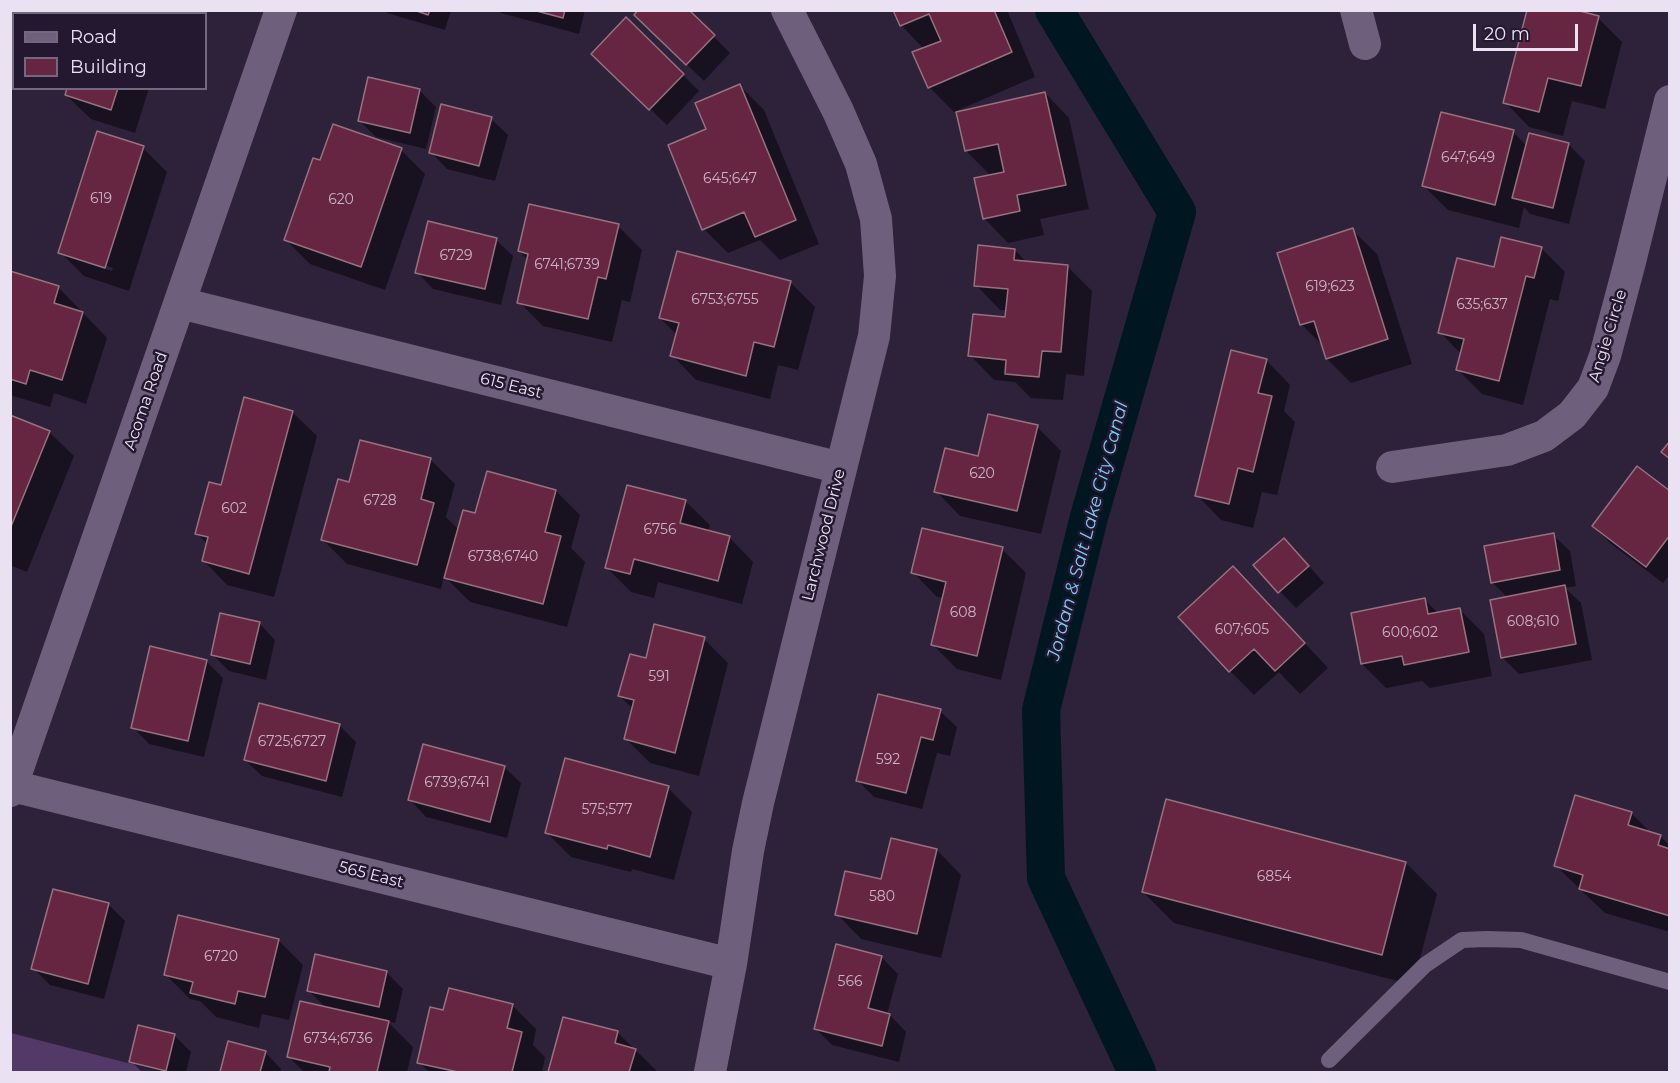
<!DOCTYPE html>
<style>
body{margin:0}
#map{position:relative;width:1680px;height:1083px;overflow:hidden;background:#2e213a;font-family:Montserrat,sans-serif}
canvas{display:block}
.frame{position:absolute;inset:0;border:12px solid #eae2f3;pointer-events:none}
.legend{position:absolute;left:12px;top:12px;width:195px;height:78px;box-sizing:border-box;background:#241730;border:2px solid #73687e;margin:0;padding:8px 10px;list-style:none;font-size:18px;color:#eae2f3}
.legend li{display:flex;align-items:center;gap:12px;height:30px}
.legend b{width:30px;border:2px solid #73687e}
.scale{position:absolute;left:1473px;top:24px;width:105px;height:27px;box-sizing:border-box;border:3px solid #eae2f3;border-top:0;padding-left:8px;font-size:18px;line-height:21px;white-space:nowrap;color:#eae2f3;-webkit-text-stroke:4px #241730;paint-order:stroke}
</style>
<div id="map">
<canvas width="1680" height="1083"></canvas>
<div class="frame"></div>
<ul class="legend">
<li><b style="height:8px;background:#6e5f7c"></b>Road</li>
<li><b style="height:16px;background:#662642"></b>Building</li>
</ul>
<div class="scale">20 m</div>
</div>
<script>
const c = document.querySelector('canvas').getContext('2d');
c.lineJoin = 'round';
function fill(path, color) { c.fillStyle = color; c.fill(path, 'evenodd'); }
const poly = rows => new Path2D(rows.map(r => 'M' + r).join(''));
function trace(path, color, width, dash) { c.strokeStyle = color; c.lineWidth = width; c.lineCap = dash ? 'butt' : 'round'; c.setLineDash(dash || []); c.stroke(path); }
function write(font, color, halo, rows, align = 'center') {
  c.font = font + ' Montserrat,sans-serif'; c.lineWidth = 5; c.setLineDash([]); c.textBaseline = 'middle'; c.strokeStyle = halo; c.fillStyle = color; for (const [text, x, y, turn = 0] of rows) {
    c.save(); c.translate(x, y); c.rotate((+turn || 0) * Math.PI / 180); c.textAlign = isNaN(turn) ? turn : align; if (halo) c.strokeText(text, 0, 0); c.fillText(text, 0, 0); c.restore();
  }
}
const green = poly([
 [10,1033,11,1033,163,1072,11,1072]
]);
const shadow = poly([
 [93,10,175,10,178,14,92,14],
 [384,10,451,10,445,30,387,13],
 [498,10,585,10,579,34,501,13],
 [687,10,730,53,704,81,636,15],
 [894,10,1007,10,1035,77,954,112,929,87,924,49,901,25],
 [1598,18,1622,42,1605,109,1572,101,1563,136,1529,127,1505,102],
 [609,70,683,75,699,91,667,125],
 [740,86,764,110,819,244,780,260,760,240,728,253,704,229,708,130],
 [68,88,149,88,135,133,91,119,66,95],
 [419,90,436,107,426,149,376,137,359,120],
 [1045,93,1069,118,1089,209,1040,219,1044,235,1008,243,984,218,991,176,966,151],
 [491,119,508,135,495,181,447,169,431,152],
 [1513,132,1527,146,1568,144,1585,161,1569,224,1530,214,1524,207,1519,228,1448,210,1424,186],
 [143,148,167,172,129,291,84,276,60,252],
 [87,260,113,268,112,271,87,263],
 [401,150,425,174,385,290,310,264,286,240,321,162],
 [618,226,642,250,630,302,622,300,612,342,543,326,519,302,528,260,519,251],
 [1352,230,1377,254,1412,364,1351,383,1327,359,1323,346,1301,324],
 [496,240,513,256,501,305,433,289,417,272],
 [1541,248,1565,272,1558,301,1550,299,1523,405,1482,394,1457,369,1461,354,1440,332,1495,269],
 [1015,250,1027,263,1068,267,1092,291,1084,376,1066,374,1063,400,1031,398,1015,382,994,380,970,355,1006,319,1007,310,1000,310,976,285],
 [10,272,58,287,107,338,86,404,54,393,50,407,10,395],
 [790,282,815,307,798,370,778,365,770,399,696,380,672,355,677,335,660,318],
 [1266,360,1290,385,1284,411,1295,422,1277,495,1262,492,1253,528,1221,520,1197,495],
 [292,412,317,436,274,597,227,585,203,560,207,544,197,533,222,486],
 [10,416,49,432,74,456,27,572,10,565],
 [1037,427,1061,451,1041,534,960,516,936,491,979,457],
 [361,442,431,460,455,484,446,517,459,530,556,491,580,515,571,548,585,562,567,627,470,602,444,576,441,589,347,564,323,540,350,484],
 [1670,493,1670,574,1663,583,1610,543,1594,526],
 [685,501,710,525,708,532,729,537,753,562,742,604,658,582,654,598,631,592,607,568],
 [1553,535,1570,551,1576,586,1565,588,1581,603,1592,660,1519,674,1502,657,1508,598,1492,582],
 [1002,549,1026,573,1001,680,957,669,933,645,944,598,937,597,913,572],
 [1300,556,1324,583,1296,608,1255,565],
 [1257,592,1328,668,1300,694,1279,672,1254,695,1230,671],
 [1425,600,1439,614,1460,610,1484,634,1492,676,1430,688,1422,681,1386,688,1362,664],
 [259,623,275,640,266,680,229,671,212,654],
 [704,639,728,663,699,776,650,763,626,739,633,709,620,696,647,660],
 [206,661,223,678,204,757,149,744,133,727],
 [940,711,957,727,950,756,937,753,922,809,874,797,857,780],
 [339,725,356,742,342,797,262,776,245,760],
 [504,767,521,783,507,838,426,817,410,800],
 [668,788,692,812,674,880,632,869,631,872,571,857,546,832],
 [1631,813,1652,834,1660,836,1670,846,1670,932,1605,913,1556,866],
 [937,850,961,875,941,958,861,939,837,914],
 [1406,863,1437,894,1413,985,1174,923,1143,892],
 [108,904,125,921,104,999,50,985,33,968],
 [278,940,303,965,289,1020,262,1014,259,1028,216,1017,200,1001,190,999,165,974],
 [881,957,898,974,887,1014,890,1015,906,1032,899,1062,832,1045,815,1028],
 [386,972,403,989,395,1023,387,1021,413,1047,407,1072,304,1072,289,1057,326,1008,309,991],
 [512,1005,536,1029,533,1045,545,1057,542,1072,429,1072,419,1062,445,1012],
 [564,1018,617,1032,658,1072,550,1072],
 [174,1035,191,1052,186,1072,142,1072,131,1061],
 [229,1043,265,1052,281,1069,280,1072,222,1072]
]);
const canal = poly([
 [1054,10,1177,212,1089,517,1041,710,1046,878,1137,1072]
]);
const building = poly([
 [91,10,158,10,157,14,90,14,91,10],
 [414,10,430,10,428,15,414,10],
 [533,10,565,10,563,18,533,10],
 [638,10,689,10,715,35,686,65,634,15,638,10],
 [893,10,994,10,1012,52,928,88,912,52,941,41,929,14,900,26,893,10],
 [1527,10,1576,10,1599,16,1581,86,1548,78,1539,112,1503,103,1527,10],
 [626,17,684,74,649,110,591,54,626,17],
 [368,77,420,89,410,133,358,121,368,77],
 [740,84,796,220,755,237,744,212,702,230,668,145,706,129,695,103,740,84],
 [67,88,118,88,111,110,65,95,67,88],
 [1045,92,1066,185,1017,195,1020,211,983,219,974,178,1004,172,998,144,965,151,956,112,1045,92],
 [441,104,492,117,479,166,429,153,441,104],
 [1441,112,1514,130,1495,205,1422,186,1441,112],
 [333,124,402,148,361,267,284,240,313,158,320,160,333,124],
 [97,131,144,146,105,268,58,253,97,131],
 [1529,133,1569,143,1553,208,1512,198,1529,133],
 [529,204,619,224,606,279,598,277,588,319,517,303,528,254,518,251,529,204],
 [428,221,497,238,485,289,415,273,428,221],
 [1353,228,1388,339,1326,359,1314,321,1300,325,1277,253,1353,228],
 [1501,237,1542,247,1534,278,1526,276,1499,381,1456,370,1464,339,1438,333,1457,258,1494,267,1501,237],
 [978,245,1015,249,1014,260,1068,265,1061,352,1042,351,1039,377,1005,374,1006,360,968,356,973,314,1005,317,1008,289,974,286,978,245],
 [677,251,791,281,774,347,754,342,746,376,670,356,679,323,659,318,677,251],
 [10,271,59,286,54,303,83,312,62,380,30,370,26,384,10,379,10,271],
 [1231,350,1267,359,1258,393,1272,396,1253,472,1238,468,1229,504,1195,496,1231,350],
 [244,397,293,411,249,574,202,561,208,537,195,534,209,482,221,485,244,397],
 [988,414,1038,425,1017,511,934,492,945,448,978,456,988,414],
 [10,415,50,431,10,529,10,415],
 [360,440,431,458,421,499,434,503,417,565,321,540,338,479,349,482,360,440],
 [1670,441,1670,459,1661,452,1670,441],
 [1637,466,1670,491,1670,535,1646,567,1592,526,1637,466],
 [487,471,556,490,545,532,561,536,543,604,444,578,463,510,475,513,487,471],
 [627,485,686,500,680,523,730,536,718,581,634,559,630,574,605,568,627,485],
 [922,528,1003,547,977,656,931,645,946,582,911,573,922,528],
 [1554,533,1560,570,1491,583,1484,546,1554,533],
 [1284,538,1309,566,1278,593,1253,565,1284,538],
 [1233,566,1305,643,1275,671,1254,649,1229,672,1178,617,1233,566],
 [1565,585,1576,644,1501,658,1490,600,1565,585],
 [1425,598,1428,614,1460,608,1469,652,1404,665,1402,656,1361,664,1351,613,1425,598],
 [220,613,260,622,250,664,211,655,220,613],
 [654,624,705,637,675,753,624,739,634,700,618,696,630,654,646,658,654,624],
 [150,646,207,660,188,741,131,728,150,646],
 [878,694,941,709,933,740,921,737,906,793,856,781,878,694],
 [259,703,340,724,326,781,244,760,259,703],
 [423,744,505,766,490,822,408,800,423,744],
 [565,758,669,786,650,857,608,845,607,849,545,833,565,758],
 [1575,795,1632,812,1628,825,1661,835,1658,845,1670,849,1670,916,1579,889,1583,875,1554,866,1575,795],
 [1166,799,1406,862,1382,955,1142,892,1166,799],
 [891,838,937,849,917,934,835,915,845,871,881,879,891,838],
 [53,889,109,903,88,984,31,969,53,889],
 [178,915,279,939,265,997,238,991,235,1004,190,993,193,982,164,975,178,915],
 [836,944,882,956,868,1008,890,1014,882,1046,814,1029,836,944],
 [315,954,387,971,379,1007,307,991,315,954],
 [449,988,513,1004,507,1028,522,1032,512,1072,458,1072,417,1063,430,1007,443,1010,449,988],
 [300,1001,389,1021,377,1072,329,1072,330,1067,287,1057,300,1001],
 [563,1017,618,1031,615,1043,636,1049,629,1072,548,1072,563,1017],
 [138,1025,175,1034,166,1071,129,1062,138,1025],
 [228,1041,266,1051,260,1072,220,1072,228,1041]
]);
const lane = poly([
 [1329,1060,1425,965,1462,940,1486,939,1521,940,1670,982]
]);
const street = poly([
 [1356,10,1365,44],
 [180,303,841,468],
 [1392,467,1507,450,1544,436,1572,415,1593,388,1605,356,1630,262,1670,101],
 [12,786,731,964],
 [10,791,281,10],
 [710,1072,731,964,748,851,758,803,874,336,880,276,876,219,861,164,838,111,787,10]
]);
const numberNames = [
 ["647;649",1468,158],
 ["645;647",730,179],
 ["619",101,199],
 ["620",341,200],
 ["6729",456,256],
 ["6741;6739",567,265],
 ["619;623",1330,287],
 ["6753;6755",725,300],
 ["635;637",1482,305],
 ["620",982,474],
 ["6728",380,501],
 ["602",234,509],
 ["6756",660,530],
 ["6738;6740",503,557],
 ["608",963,613],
 ["608;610",1533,622],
 ["607;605",1242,630],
 ["600;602",1410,633],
 ["591",659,677],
 ["6725;6727",292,742],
 ["592",888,760],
 ["6739;6741",457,783],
 ["575;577",607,810],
 ["6854",1274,877],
 ["580",882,897],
 ["6720",221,957],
 ["566",850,982],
 ["6734;6736",338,1039]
];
const streetNames = [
 ["Angie Circle",1608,336,-73],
 ["615 East",511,386,14],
 ["Acoma Road",146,401,-71],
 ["Larchwood Drive",824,535,-76],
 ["565 East",371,875,14]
];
const waterNames = [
 ["Jordan & Salt Lake City Canal",1088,531,-75]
];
fill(green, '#523968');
fill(shadow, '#0007');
trace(canal, '#001621', 38);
fill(building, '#662642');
trace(building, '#96727e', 1.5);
trace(lane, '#6e5f7c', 16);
trace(street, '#6e5f7c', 32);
write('14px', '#c9b3c7', null, numberNames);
write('16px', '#eae2f3', '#241730', streetNames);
write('italic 18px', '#7acff9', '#241730', waterNames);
</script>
